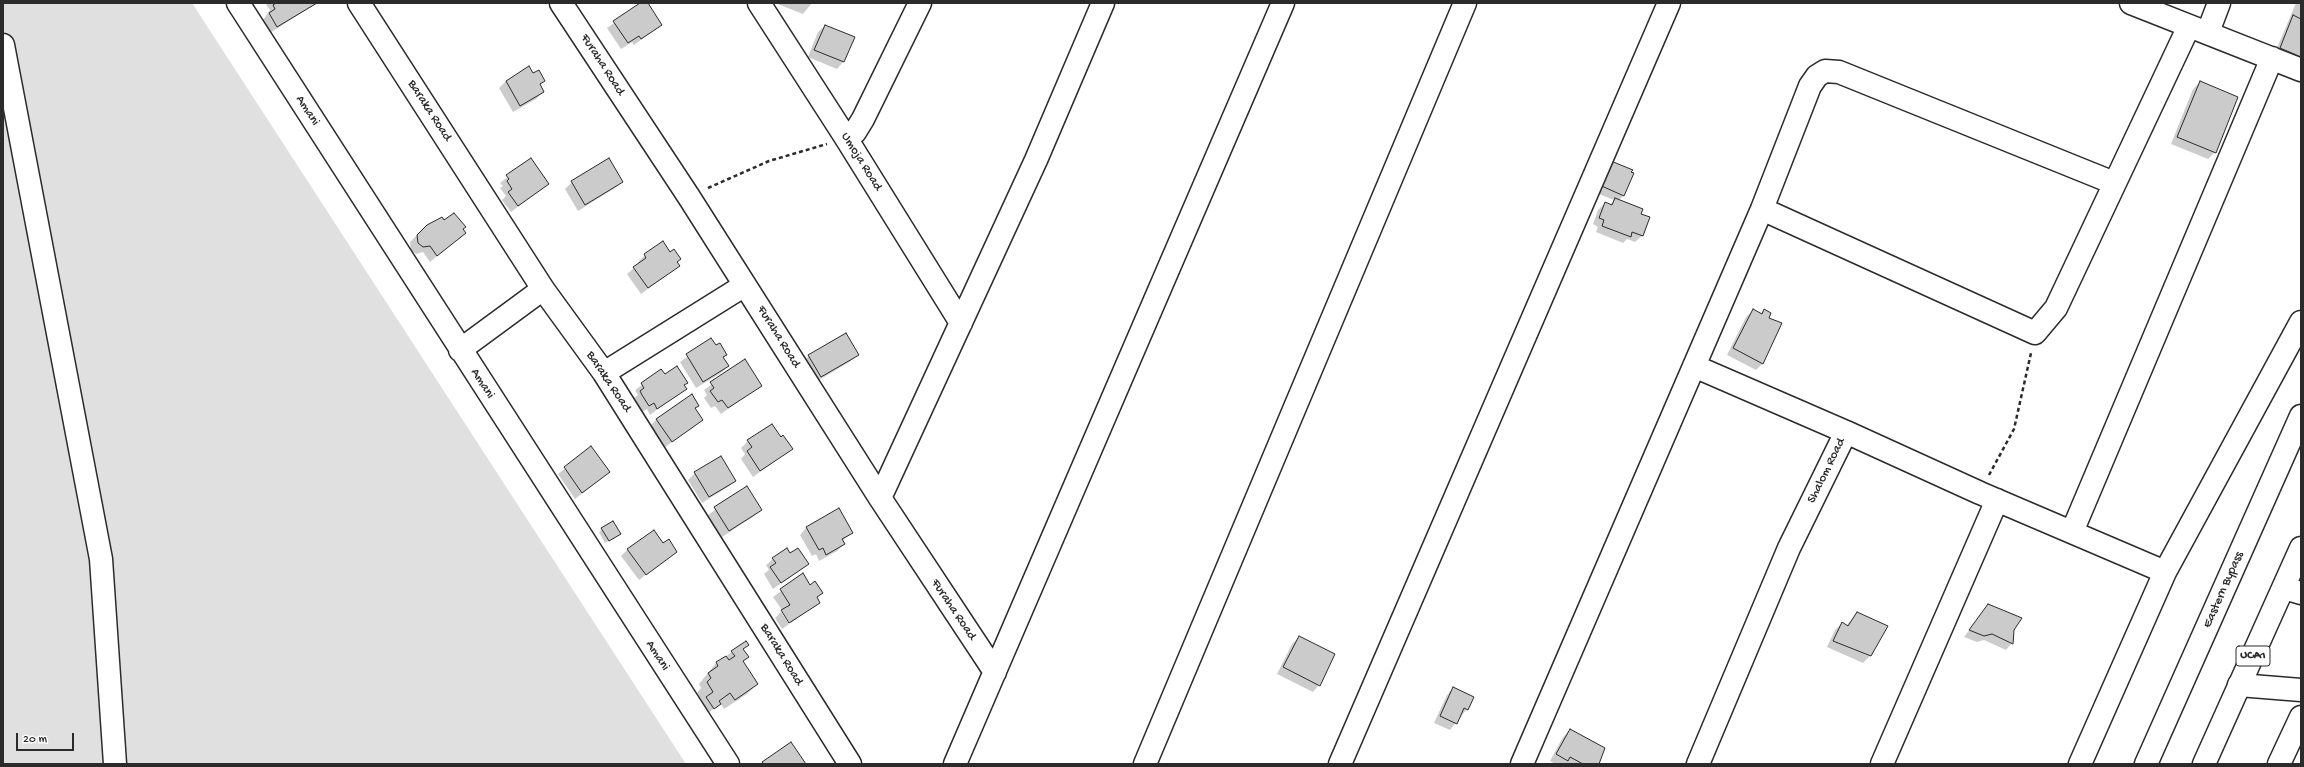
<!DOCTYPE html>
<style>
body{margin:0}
#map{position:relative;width:2304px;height:767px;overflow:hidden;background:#fff;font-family:"Gochi Hand",sans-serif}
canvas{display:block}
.frame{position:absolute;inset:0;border:4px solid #2b2b2b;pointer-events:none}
.scale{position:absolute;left:16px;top:733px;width:58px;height:18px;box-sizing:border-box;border:2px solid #2b2b2b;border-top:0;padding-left:5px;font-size:12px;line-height:14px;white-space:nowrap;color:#2b2b2b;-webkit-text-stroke:3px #fff;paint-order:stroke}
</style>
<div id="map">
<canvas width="2304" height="767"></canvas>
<div class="frame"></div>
<div class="scale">20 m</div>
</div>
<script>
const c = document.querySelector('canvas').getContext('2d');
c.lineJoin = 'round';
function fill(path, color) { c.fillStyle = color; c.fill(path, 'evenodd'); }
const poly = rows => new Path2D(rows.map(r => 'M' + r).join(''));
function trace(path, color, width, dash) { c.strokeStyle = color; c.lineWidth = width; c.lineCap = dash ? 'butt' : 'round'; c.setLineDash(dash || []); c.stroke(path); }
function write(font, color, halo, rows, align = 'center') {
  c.font = font + ' "Gochi Hand",sans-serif'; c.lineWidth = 3; c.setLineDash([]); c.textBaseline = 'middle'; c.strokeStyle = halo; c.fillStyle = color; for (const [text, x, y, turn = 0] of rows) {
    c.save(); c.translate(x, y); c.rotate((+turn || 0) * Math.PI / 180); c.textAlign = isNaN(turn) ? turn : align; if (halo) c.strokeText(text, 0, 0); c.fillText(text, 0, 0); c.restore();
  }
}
const green = poly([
 [3,3,192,3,686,764,3,764]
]);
const shadow = poly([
 [265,3,317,3,270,33,263,20,270,10],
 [642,3,647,3,661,25,634,45,632,42,621,49,607,28],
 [775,3,812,3,803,14],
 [2296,3,2301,3,2301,66,2274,55],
 [825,26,853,37,843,62,837,69,808,57,818,32],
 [529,68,533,74,544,81,539,86,543,92,536,99,513,112,499,88,506,81],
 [2200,82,2215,152,2208,159,2171,144,2193,89],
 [530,159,548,184,511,212,502,200,506,196,500,188,503,186,500,183],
 [1599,167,1624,195,1618,201,1640,214,1642,236,1635,242,1627,239,1623,243,1596,232,1598,227,1593,224,1598,210,1605,203,1610,205,1614,200,1589,190],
 [572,182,622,182,615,188,578,211,565,189],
 [444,222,462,229,465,233,430,262,423,252,416,254,411,250,410,242,417,235],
 [645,255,676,262,679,266,641,294,627,274,639,264,638,262],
 [1753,310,1760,314,1764,310,1768,318,1762,364,1756,370,1727,355,1746,317],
 [711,339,715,347,726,355,723,358,728,366,721,373,696,388,680,362],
 [858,354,851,361,814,383,802,363,809,356],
 [744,360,761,385,721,414,715,406,711,408,704,398,707,395,704,390],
 [661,371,664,376,683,386,685,389,650,415,647,409,642,412,634,398,638,395,635,390],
 [698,405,695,409,702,420,664,448,650,426,657,419],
 [781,438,791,449,753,477,741,459,745,454,741,448,748,441],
 [591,448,609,472,575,499,558,474],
 [695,473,735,481,728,487,702,503,688,480],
 [747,488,760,510,754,516,722,537,708,515],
 [839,510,852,533,842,541,844,544,837,551,819,561,816,554,812,556,800,535,806,528],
 [602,529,619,534,605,543,599,532],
 [663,545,676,551,639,580,621,556,628,549],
 [789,554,808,564,773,589,764,574,769,570,766,565,773,559],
 [803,575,819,602,791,623,773,597],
 [1988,605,2013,630,2012,643,2006,650,1984,640,1977,642,1964,637],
 [781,612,789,624,782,629,775,618],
 [1857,613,1887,626,1870,656,1863,663,1827,647,1835,630,1842,623,1846,626],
 [1299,637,1319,685,1313,692,1277,674,1292,644],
 [747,645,743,650,747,657,742,662,757,684,747,694,724,709,720,703,703,718,696,708,702,701,697,693,701,688,699,684,716,663,732,652],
 [1453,688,1467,709,1450,730,1434,723,1447,695],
 [1570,730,1598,764,1555,764,1550,761,1563,737]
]);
const building = poly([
 [276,3,317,3,277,27,269,13,275,9,273,5,276,3],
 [640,3,648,3,662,25,641,39,639,36,628,43,613,21,640,3],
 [2293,15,2301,19,2301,57,2280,48,2293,15],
 [825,25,855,37,844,62,814,50,825,25],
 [529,66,533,73,539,70,545,81,540,84,544,92,520,106,506,81,529,66],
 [2200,81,2238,97,2216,153,2177,137,2200,81],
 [531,158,549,184,518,206,508,192,512,189,507,181,509,179,506,175,531,158],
 [609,158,623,182,585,205,571,181,609,158],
 [1606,159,1633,170,1631,172,1634,173,1624,196,1595,183,1606,159],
 [1615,198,1643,209,1641,214,1650,217,1643,236,1632,232,1631,237,1602,226,1604,220,1599,218,1605,202,1612,205,1615,198],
 [454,213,466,227,463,229,466,233,437,256,430,246,423,247,418,243,417,235,427,225,442,217,444,220,454,213],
 [663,241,670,252,674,249,681,259,677,262,680,266,648,288,633,267,646,258,644,254,663,241],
 [1753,309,1762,314,1764,309,1771,313,1769,318,1782,323,1763,364,1733,348,1753,309],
 [846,333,859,355,821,377,808,355,846,333],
 [711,338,716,345,720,343,727,355,723,357,729,366,703,382,686,354,711,338],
 [745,359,762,386,728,408,722,400,718,402,710,391,714,388,710,382,745,359],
 [677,366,688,383,684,385,687,389,657,409,654,403,649,406,642,395,640,391,644,388,641,383,661,369,665,374,677,366],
 [692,394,699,406,695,408,703,420,672,442,656,419,692,394],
 [772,424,781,437,783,435,793,449,760,471,747,451,752,447,747,440,772,424],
 [591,446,610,472,582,493,564,467,591,446],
 [721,456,736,481,709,497,694,472,721,456],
 [747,486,762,510,729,531,714,507,747,486],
 [839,508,853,533,842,539,845,544,826,555,823,548,819,550,806,527,839,508],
 [613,521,621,534,609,541,601,528,613,521],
 [654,530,663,543,669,539,677,552,646,575,627,549,654,530],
 [787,548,790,553,798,548,809,564,781,583,770,567,776,563,772,558,787,548],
 [803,573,810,585,815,581,823,593,817,597,820,603,789,623,781,610,790,605,780,589,803,573],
 [1988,604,2022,618,2014,630,2013,644,1992,634,1984,636,1969,630,1988,604],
 [1857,612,1888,626,1871,656,1833,641,1842,622,1848,626,1857,612],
 [1299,636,1335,654,1320,686,1283,667,1299,636],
 [746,641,749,645,743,649,749,657,743,661,758,684,735,700,730,693,719,701,721,704,714,709,706,697,713,692,707,682,711,678,708,673,718,666,716,662,726,656,729,660,735,656,731,651,746,641],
 [1453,687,1474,697,1468,710,1464,708,1457,724,1440,716,1453,687],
 [1570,729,1605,748,1599,764,1583,764,1570,757,1568,761,1556,754,1570,729],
 [791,742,806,764,764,764,762,762,791,742]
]);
const path = poly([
 [708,188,769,161,827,144],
 [1989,475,2014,429,2031,353]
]);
const minor = poly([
 [238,3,728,764],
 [359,3,543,289,604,373,850,764],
 [561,3,689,197,880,498,995,672],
 [759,3,846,138,961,323],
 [2131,3,2301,70],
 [2208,32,2219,3],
 [3,45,101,559,115,764],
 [846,138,855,132,863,119,920,3],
 [1762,209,2035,333,2056,308,2189,26],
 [460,350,543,289],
 [1694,366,1846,432],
 [604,373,745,285],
 [880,498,1036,160,1103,3],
 [2072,532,2272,58],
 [2284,588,2301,593],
 [2239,685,2301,690],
 [955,764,1283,3],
 [1145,764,1465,3],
 [1340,764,1669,3],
 [1522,764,1762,209,1810,86,1817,76,1825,71,1839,72,2114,183],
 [1698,764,1789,548,1846,432,1980,493,2165,572],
 [1882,764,1997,500],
 [2080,764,2165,572,2301,322],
 [2279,764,2301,717]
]);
const major = poly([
 [2146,764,2301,416],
 [2204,764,2301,548]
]);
const shields = [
 [2253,656,34]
];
const shieldNames = [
 ["UCA1",2253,656]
];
const streetNames = [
 ["Furaha Road",602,65,57],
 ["Amani",307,111,57],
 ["Baraka Road",429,111,57],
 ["Umoja Road",861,162,58],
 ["Furaha Road",778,337,58],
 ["Baraka Road",608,382,56],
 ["Amani",482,384,57],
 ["Shalom Road",1827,471,-64],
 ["Eastern Bypass",2224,590,-66],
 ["Furaha Road",953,610,56],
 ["Baraka Road",781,655,58],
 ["Amani",657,656,57]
];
fill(green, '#e0e0e0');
fill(shadow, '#0003');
fill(building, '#cbcbcb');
trace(building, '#2b2b2b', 1);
trace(minor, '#2b2b2b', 25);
trace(major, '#2b2b2b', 25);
trace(path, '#2b2b2b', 2.5, [4, 3]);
trace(minor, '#fff', 22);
trace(major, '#fff', 22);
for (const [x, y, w] of shields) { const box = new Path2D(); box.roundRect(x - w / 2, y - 10, w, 20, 3); c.fillStyle = '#fff'; c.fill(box); trace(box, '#2b2b2b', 1); }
write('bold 12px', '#2b2b2b', null, shieldNames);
write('13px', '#2b2b2b', '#fff', streetNames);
</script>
